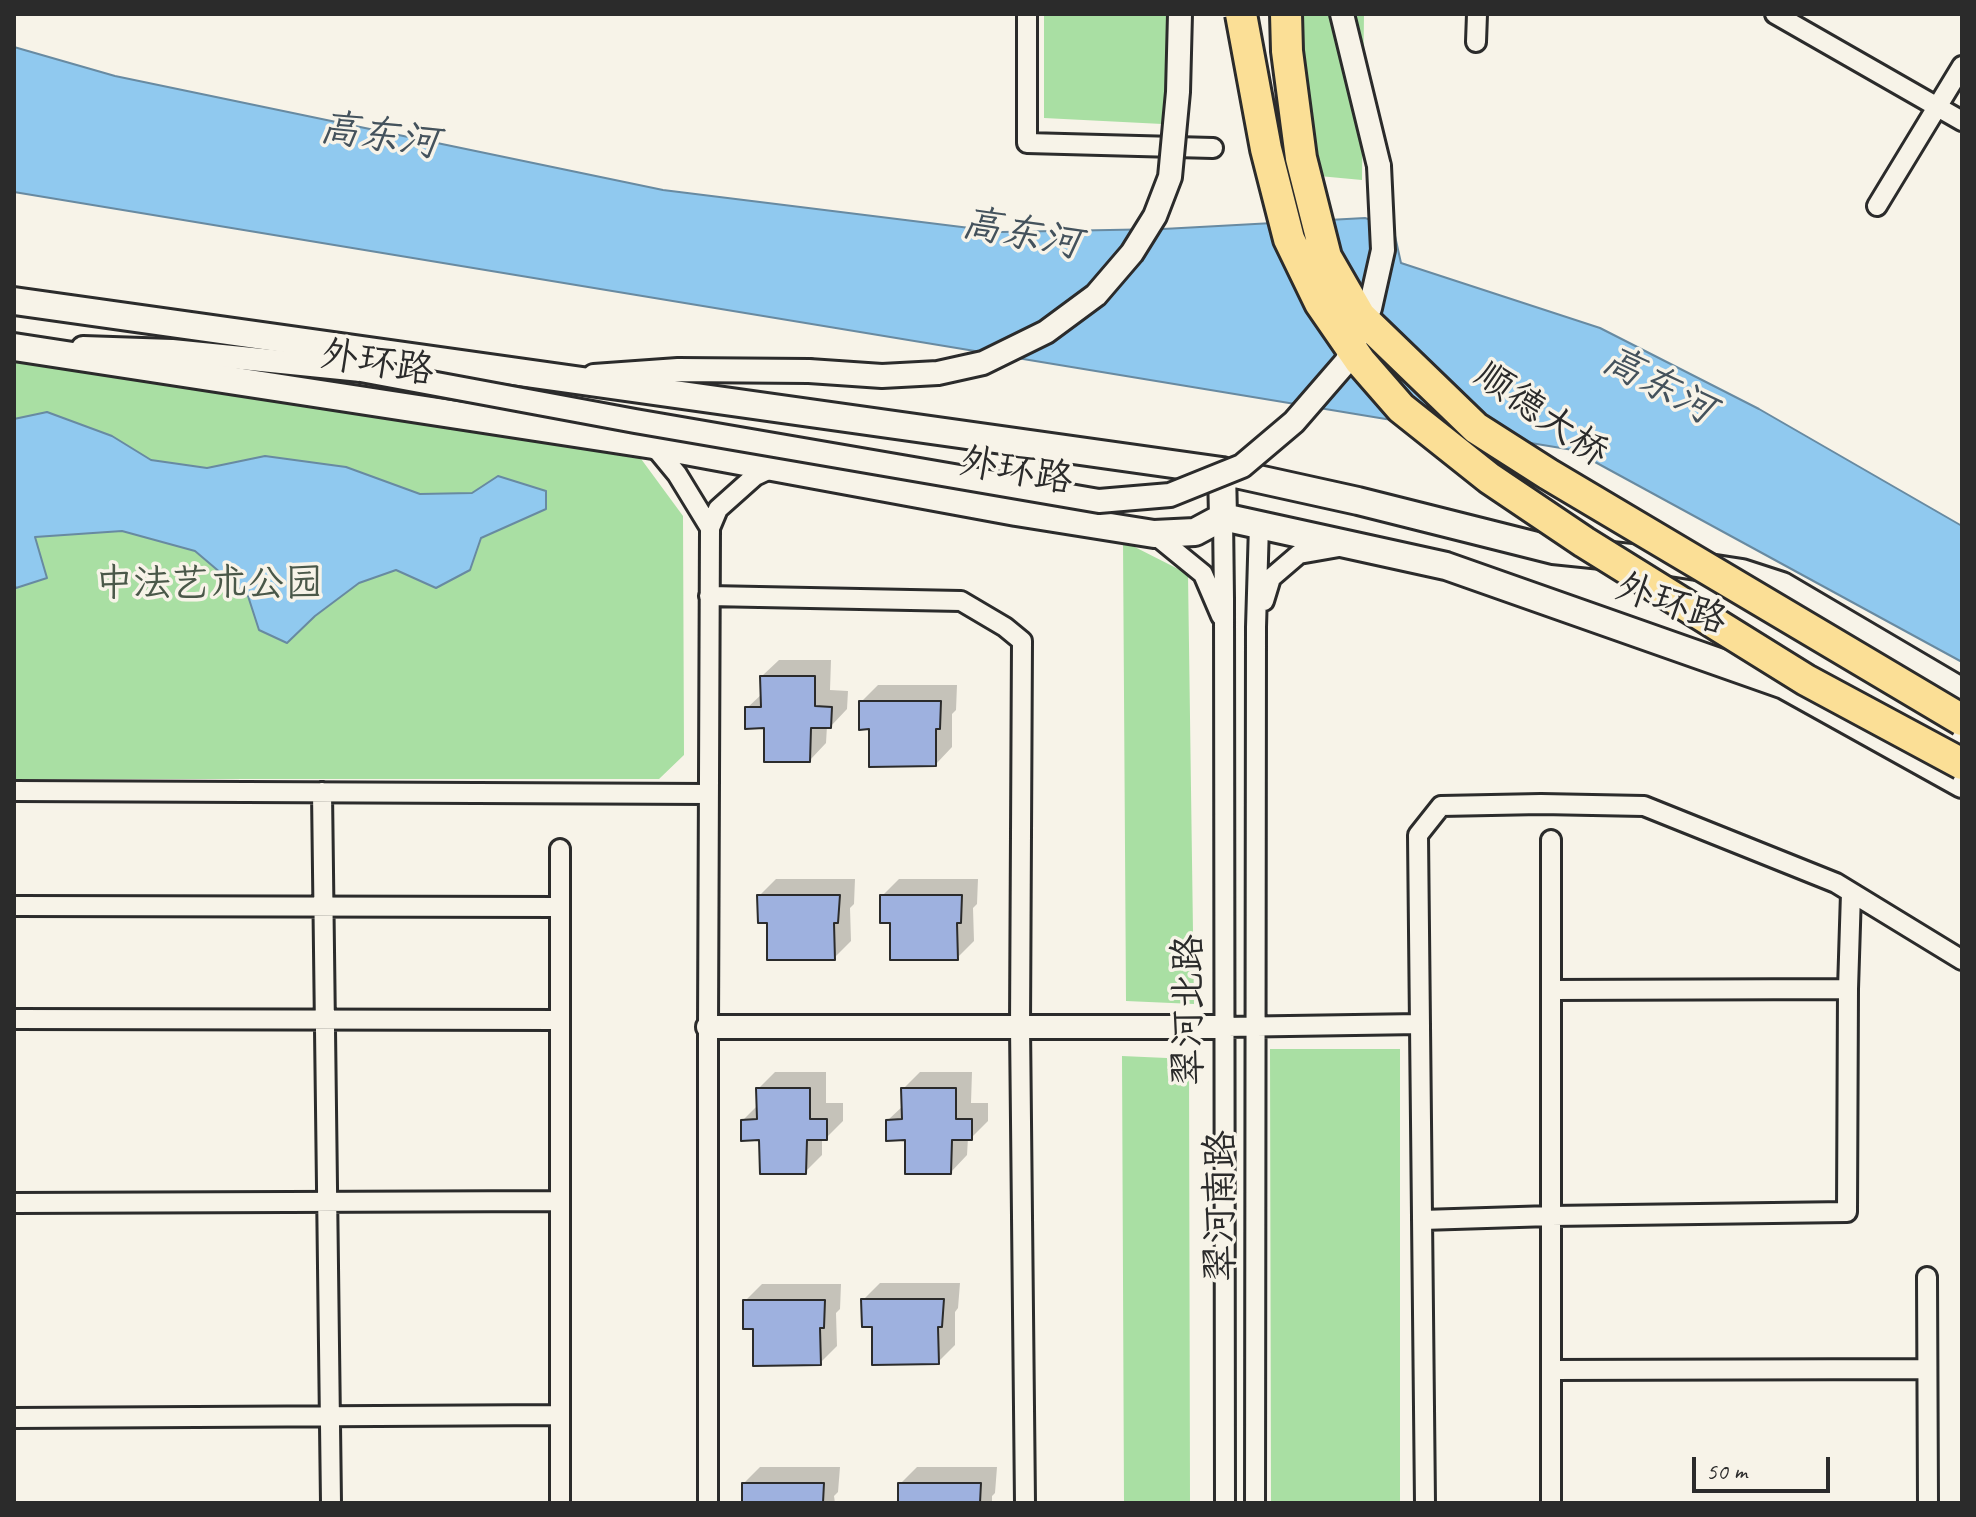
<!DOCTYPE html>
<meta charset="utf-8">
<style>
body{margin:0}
#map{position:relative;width:1976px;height:1517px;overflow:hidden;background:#f7f3e8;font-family:Caveat,sans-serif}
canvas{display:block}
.frame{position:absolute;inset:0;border:16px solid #2b2b2b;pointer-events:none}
.scale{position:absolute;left:1692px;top:1457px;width:138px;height:36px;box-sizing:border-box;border:4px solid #2b2b2b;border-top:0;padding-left:10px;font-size:24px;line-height:28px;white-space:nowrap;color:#2b2b2b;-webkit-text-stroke:6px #f7f3e8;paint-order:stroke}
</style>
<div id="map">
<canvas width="1976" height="1517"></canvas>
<div class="frame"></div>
<div class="scale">50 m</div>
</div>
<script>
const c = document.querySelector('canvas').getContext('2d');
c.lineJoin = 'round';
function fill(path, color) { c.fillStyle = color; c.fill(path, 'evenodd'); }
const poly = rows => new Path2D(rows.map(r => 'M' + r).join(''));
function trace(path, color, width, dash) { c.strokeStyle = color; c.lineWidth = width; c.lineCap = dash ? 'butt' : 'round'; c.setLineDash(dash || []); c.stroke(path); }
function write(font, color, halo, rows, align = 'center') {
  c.font = font + ' Caveat,"LXGW WenKai TC",sans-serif'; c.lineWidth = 7; c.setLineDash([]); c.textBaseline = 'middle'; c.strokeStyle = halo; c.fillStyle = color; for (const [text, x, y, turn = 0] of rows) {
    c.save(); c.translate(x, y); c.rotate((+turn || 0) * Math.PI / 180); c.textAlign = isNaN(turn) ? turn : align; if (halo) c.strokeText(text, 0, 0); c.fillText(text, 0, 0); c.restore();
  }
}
const green = poly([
 [1044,14,1182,14,1182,125,1044,118],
 [1286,14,1364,14,1362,180,1276,172,1287,51],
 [14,362,636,452,683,516,684,755,659,779,14,779],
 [1123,541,1188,574,1194,1004,1126,1001],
 [1270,1049,1400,1049,1400,1503,1271,1503],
 [1122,1056,1189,1059,1190,1503,1124,1503]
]);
const water = poly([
 [14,47,115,76,663,190,1002,232,1163,229,1365,218,1393,227,1401,263,1600,328,1759,409,1962,526,1962,662,1573,450,14,192,14,47],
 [47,412,112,436,151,460,207,468,265,456,346,467,420,494,472,493,498,476,546,491,546,509,481,538,470,570,436,588,396,570,359,583,315,616,287,643,259,630,248,596,195,551,122,531,35,537,47,578,16,588,14,584,14,419,47,412]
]);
const shadow = poly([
 [779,660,831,660,830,690,848,691,847,709,831,726,827,726,826,743,810,760,766,726,747,708,763,693,762,676],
 [878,685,957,685,956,710,952,714,952,747,936,764,871,727,861,702],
 [776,879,855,879,854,904,850,908,851,941,834,958,759,896],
 [899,879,978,879,977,904,973,908,974,941,957,958,892,921,882,896],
 [775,1072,826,1072,826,1103,843,1103,843,1121,826,1138,822,1138,822,1155,805,1172,761,1138,743,1120,758,1105,758,1089],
 [920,1072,972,1072,971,1103,988,1103,988,1121,971,1138,968,1138,967,1155,951,1172,906,1138,888,1120,904,1105,903,1089],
 [880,1283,960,1283,958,1308,955,1312,955,1345,938,1362,874,1325,863,1300],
 [762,1284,841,1284,840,1309,836,1313,837,1346,820,1363,755,1327,745,1301],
 [760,1467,840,1467,838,1492,834,1496,835,1503,744,1503,744,1483],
 [917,1467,997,1467,995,1493,992,1496,992,1503,901,1503,900,1484]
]);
const building = poly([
 [760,676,815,676,815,706,832,707,831,728,811,728,810,762,764,762,764,728,745,729,745,707,761,707,760,676],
 [859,701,941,701,940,729,936,729,936,766,869,767,869,729,859,730,859,701],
 [757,895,840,895,838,923,834,923,835,960,767,960,767,923,758,923,757,895],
 [880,895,962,895,961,923,957,923,958,960,890,960,890,923,880,923,880,895],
 [756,1088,810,1088,810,1119,827,1119,827,1140,807,1140,806,1174,760,1174,759,1140,741,1141,741,1120,757,1119,756,1088],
 [901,1088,956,1088,956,1119,972,1119,972,1140,952,1140,951,1174,905,1174,905,1140,886,1141,886,1120,902,1119,901,1088],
 [861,1299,944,1299,942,1327,938,1327,939,1364,872,1365,872,1327,862,1327,861,1299],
 [743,1300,825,1300,824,1328,820,1328,821,1365,753,1366,753,1329,743,1329,743,1300],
 [742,1483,824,1483,823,1503,742,1503,742,1483],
 [898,1483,981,1483,980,1503,898,1503,898,1483]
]);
const minor = poly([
 [1027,14,1027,143,1213,148],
 [1775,14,1962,121],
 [1476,42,1477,14],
 [1877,206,1962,66],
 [653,445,677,474,710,528,708,1027,708,1503],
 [1223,517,1224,599,1225,1503],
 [710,528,718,509,755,476,772,468],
 [1154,534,1203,574,1221,616],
 [709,596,961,601,1005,627,1022,641,1020,1026,1025,1503],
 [1264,601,1271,578,1299,554,1339,547],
 [14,791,708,794],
 [322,792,331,1503],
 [1551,840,1551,1503],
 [560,849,560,1503],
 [14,906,560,907],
 [1848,989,1851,893],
 [14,1019,560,1020],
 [1224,1027,1420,1024],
 [14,1203,560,1201],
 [1422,1220,1551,1216,1847,1212,1848,989,1551,990],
 [1927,1277,1928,1503],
 [1551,1370,1927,1369],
 [14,1418,560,1415],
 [1255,1503,1256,627,1259,525],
 [1425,1503,1418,835,1441,806,1541,804,1644,806,1836,883,1962,960]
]);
const tertiary = poly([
 [1342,14,1379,166],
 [83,348,172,351,361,370],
 [594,376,678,370,809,371],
 [708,1027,1224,1027]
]);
const secondary = poly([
 [14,301,1222,471,1358,501,1553,550,1670,562,1742,573,1782,586,1962,692],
 [14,347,653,445,1016,512,1154,534,1195,532,1223,517,1446,566,1784,685,1962,784],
 [1222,471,1223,517]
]);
const tertiaryBridge = poly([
 [361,370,635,421,1099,501,1170,495,1242,466,1294,422,1346,362,1370,308,1383,250,1379,166],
 [809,371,882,376,938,373,983,363,1046,332,1096,295,1132,253,1155,216,1170,177,1178,92,1180,14]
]);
const primaryBridge = poly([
 [1241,14,1266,149,1289,239,1320,303,1360,361,1401,408,1489,478,1584,542,1806,680,1962,764],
 [1286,14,1287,51,1301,158,1326,257,1360,316,1476,428,1548,474,1962,720]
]);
const streetNames = [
 ["外环路",377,364,9],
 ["顺德大桥",1541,415,35],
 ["外环路",1016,472,10],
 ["外环路",1671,605,19],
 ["翠河北路",1190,1010,-90],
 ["翠河南路",1222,1206,-90]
];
const parkNames = [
 ["中法艺术公园",209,585]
];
const waterNames = [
 ["高东河",379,137,8],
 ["高东河",1021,235,11],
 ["高东河",1658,386,28]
];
fill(green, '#a9dfa3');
fill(water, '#90c9ef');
trace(water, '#688aa1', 2);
fill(shadow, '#0003');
fill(building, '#9eb1df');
trace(building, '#2b2b2b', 2);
trace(minor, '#2b2b2b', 24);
trace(tertiary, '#2b2b2b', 28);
trace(secondary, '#2b2b2b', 32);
trace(minor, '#f7f3e8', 18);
trace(tertiary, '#f7f3e8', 22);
trace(secondary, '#f7f3e8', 26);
trace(tertiaryBridge, '#2b2b2b', 28, []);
trace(primaryBridge, '#2b2b2b', 36, []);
trace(tertiaryBridge, '#f7f3e8', 22);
trace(primaryBridge, '#fbdf96', 30);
write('38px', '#2b2b2b', '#f7f3e8', streetNames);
write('38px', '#4a5849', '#f7f3e8', parkNames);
write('italic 40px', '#44525c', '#f7f3e8', waterNames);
</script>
